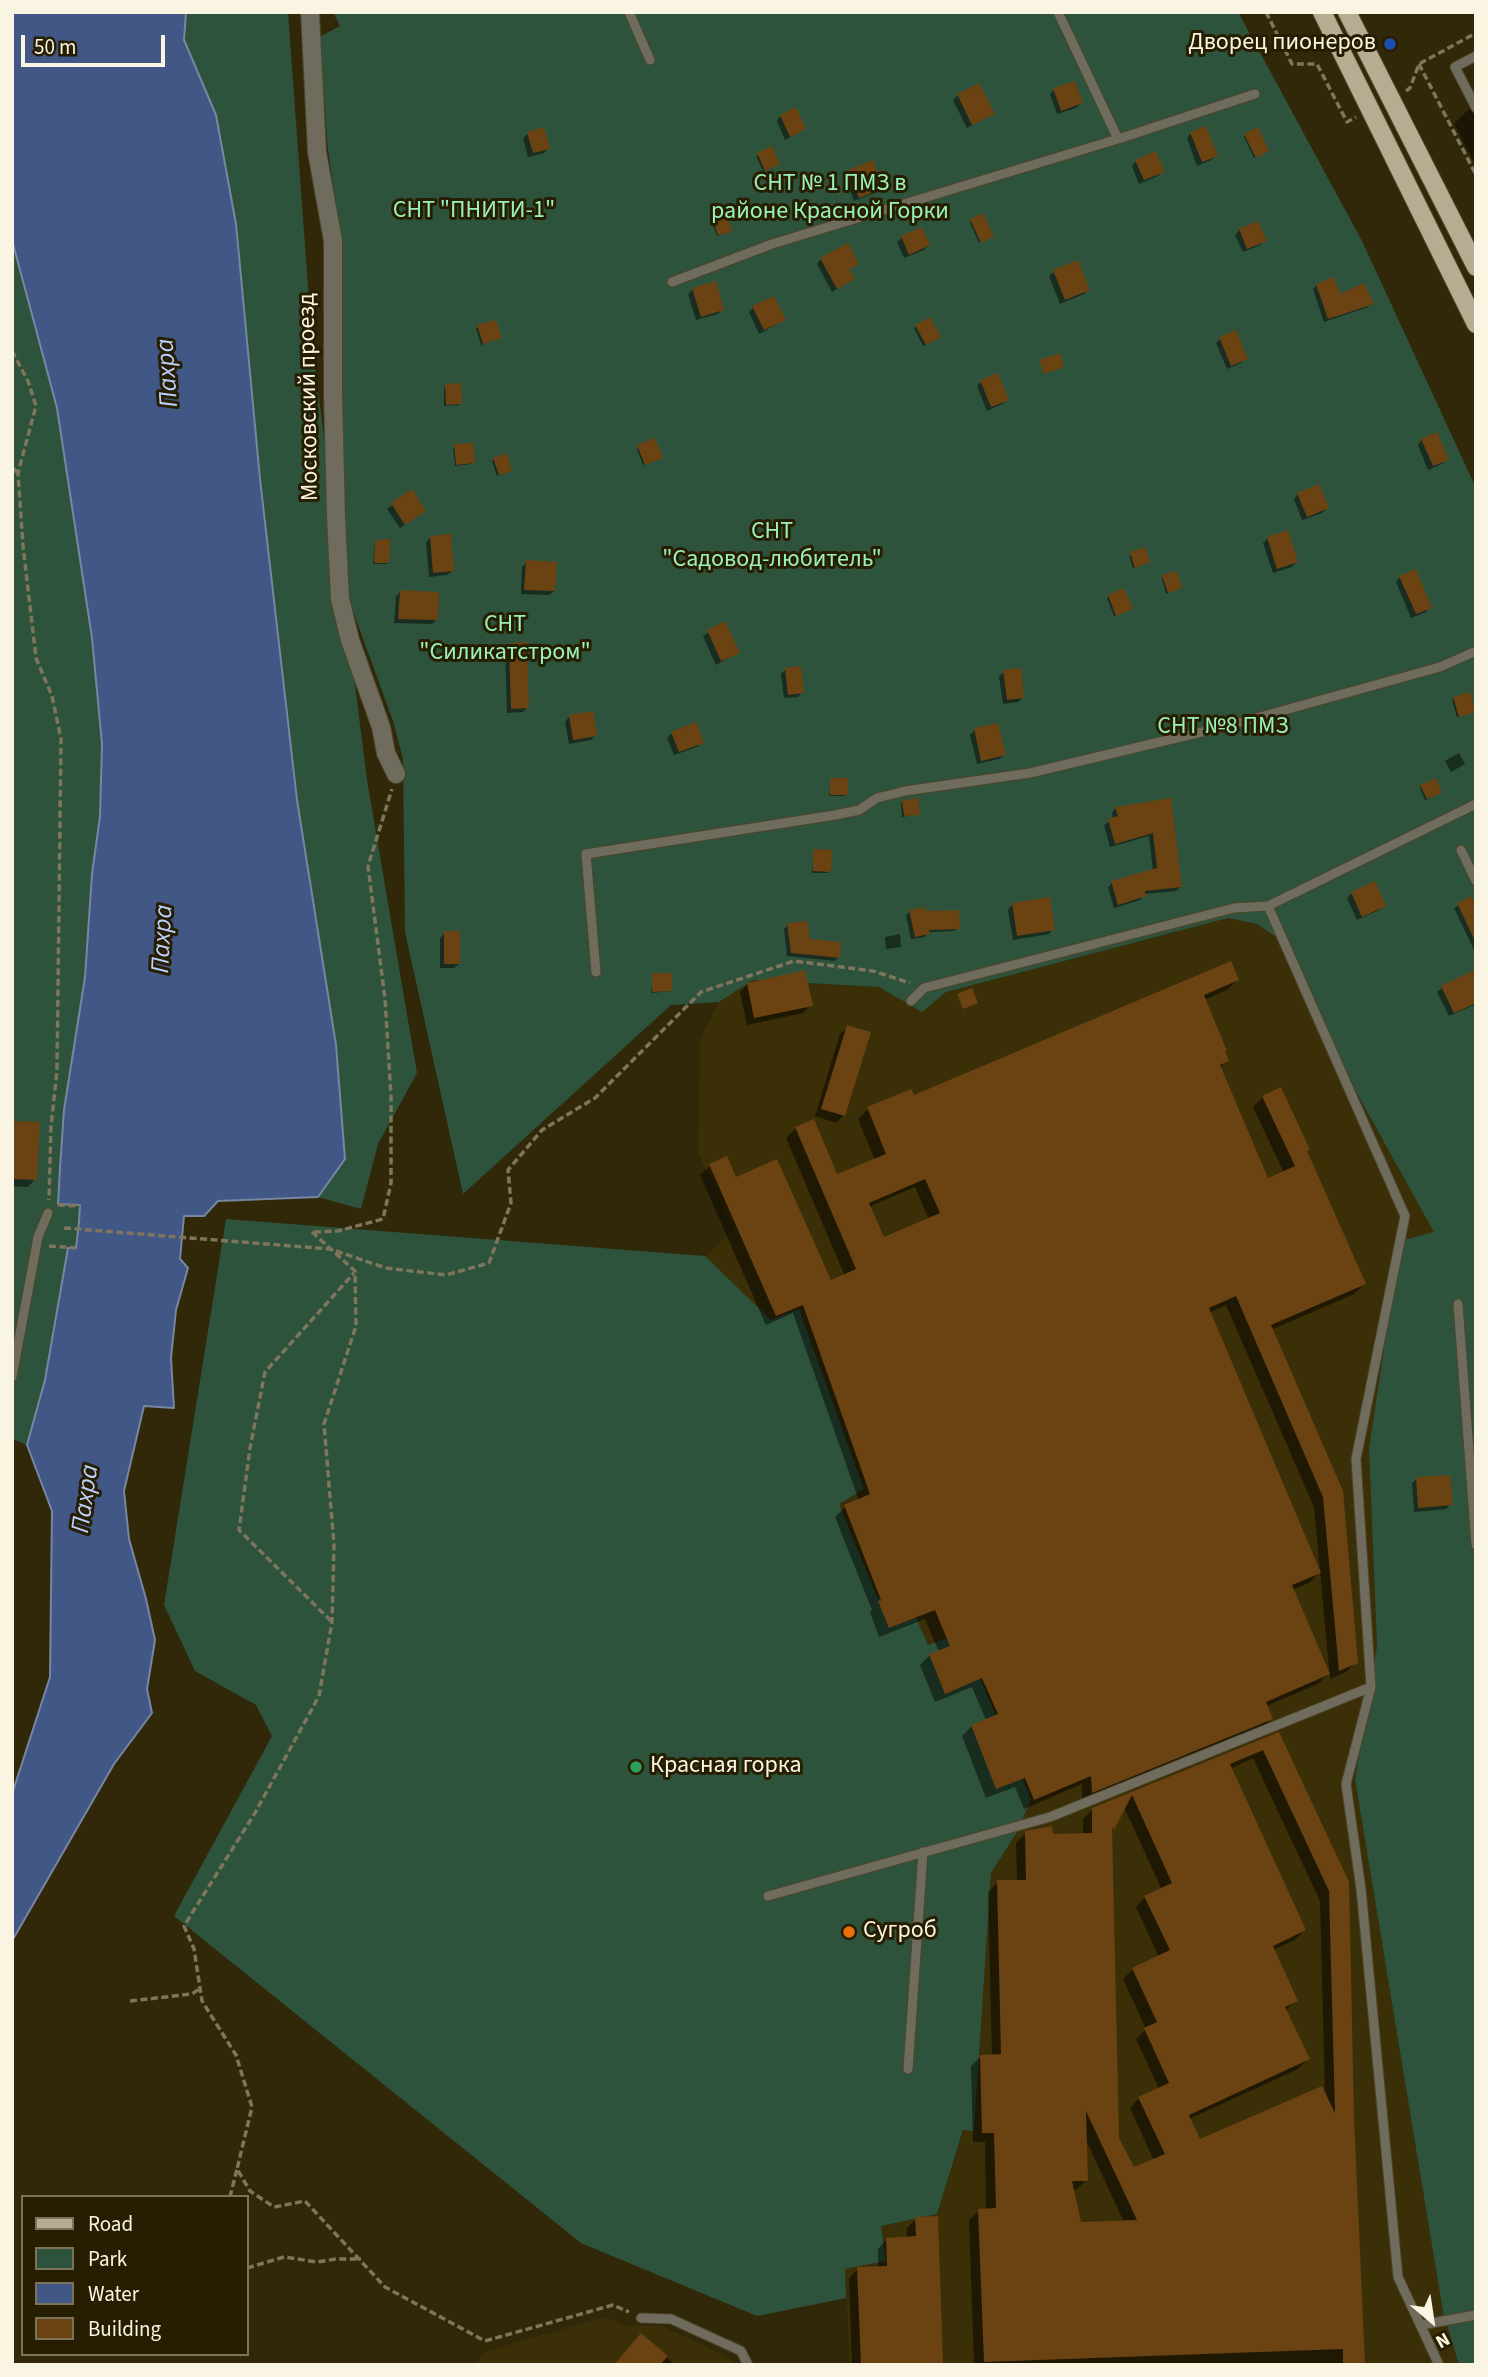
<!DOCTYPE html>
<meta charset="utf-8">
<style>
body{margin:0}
#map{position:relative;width:1488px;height:2377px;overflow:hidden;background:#31280a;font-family:"Source Sans 3",sans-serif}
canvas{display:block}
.frame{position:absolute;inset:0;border:14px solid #faf4e3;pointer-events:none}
.legend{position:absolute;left:21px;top:2195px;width:228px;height:161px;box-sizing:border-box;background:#271e01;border:2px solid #7b745b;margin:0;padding:9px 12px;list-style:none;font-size:21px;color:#faf4e3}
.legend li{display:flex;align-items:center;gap:14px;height:35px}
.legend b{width:35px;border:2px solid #7b745b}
.north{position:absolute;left:1397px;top:2286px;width:70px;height:70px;-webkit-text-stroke:5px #271e01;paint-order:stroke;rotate:151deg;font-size:19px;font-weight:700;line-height:28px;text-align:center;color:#faf4e3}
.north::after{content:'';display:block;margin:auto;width:24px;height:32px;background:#faf4e3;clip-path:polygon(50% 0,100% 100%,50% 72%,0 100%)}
.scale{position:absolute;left:21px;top:35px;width:144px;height:32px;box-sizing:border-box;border:4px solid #faf4e3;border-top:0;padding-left:9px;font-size:21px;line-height:24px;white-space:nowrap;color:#faf4e3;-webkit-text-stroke:5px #271e01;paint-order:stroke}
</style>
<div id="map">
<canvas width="1488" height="2377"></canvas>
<div class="frame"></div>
<ul class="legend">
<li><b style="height:9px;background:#b5ac91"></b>Road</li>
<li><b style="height:19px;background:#2d533c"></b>Park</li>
<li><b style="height:19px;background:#415786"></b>Water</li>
<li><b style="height:19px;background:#6b4313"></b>Building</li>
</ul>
<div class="north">N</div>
<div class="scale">50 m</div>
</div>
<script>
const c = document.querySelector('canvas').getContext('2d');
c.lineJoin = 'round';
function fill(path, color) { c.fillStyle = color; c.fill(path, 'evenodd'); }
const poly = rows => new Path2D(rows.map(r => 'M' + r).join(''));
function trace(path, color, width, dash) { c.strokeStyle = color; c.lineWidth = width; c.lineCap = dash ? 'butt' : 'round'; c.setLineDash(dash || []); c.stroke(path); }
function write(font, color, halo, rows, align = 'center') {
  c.font = font + ' "Source Sans 3",sans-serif'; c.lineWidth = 6; c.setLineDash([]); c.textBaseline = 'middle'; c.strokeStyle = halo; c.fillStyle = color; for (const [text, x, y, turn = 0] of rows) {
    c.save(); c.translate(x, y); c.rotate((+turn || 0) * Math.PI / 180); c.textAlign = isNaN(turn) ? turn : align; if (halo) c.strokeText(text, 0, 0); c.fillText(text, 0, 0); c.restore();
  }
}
const built = poly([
 [1228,918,1257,924,1282,941,1349,1079,1435,1233,1369,1449,1377,1646,1355,1779,1443,2312,1459,2365,850,2365,845,2269,880,2226,937,2214,964,2129,974,2130,991,1873,1017,1832,960,1633,928,1645,905,1589,878,1599,838,1504,864,1488,799,1310,771,1320,705,1256,734,1230,698,1153,700,1039,719,1002,752,980,879,987,922,1012,946,992],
 [606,2317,628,2326,662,2326,729,2357,734,2365,475,2365,486,2351]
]);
const green = poly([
 [186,12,288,12,312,342,367,780,417,1073,378,1144,361,1209,318,1197,345,1158,336,1045,297,800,260,479,236,224,216,115,184,40],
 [333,12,1238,12,1362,241,1476,488,1476,2365,1459,2365,1443,2312,1355,1779,1377,1646,1369,1449,1400,1241,1434,1232,1349,1079,1282,941,1257,924,1228,918,946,992,922,1012,879,987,753,980,719,1002,671,1005,463,1194,405,932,403,759,393,721,349,600,337,376,341,241,328,150,319,37,340,26],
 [12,240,57,408,92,638,102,744,100,816,92,874,85,977,64,1110,60,1168,58,1204,81,1205,79,1222,76,1248,68,1248,45,1380,27,1445,12,1439],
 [226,1219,705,1256,771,1320,799,1309,864,1489,839,1504,878,1599,904,1589,928,1645,961,1633,1031,1799,1017,1832,991,1873,974,2131,963,2130,937,2214,881,2226,886,2261,845,2269,846,2298,757,2316,581,2243,174,1916,272,1736,256,1705,195,1671,164,1605]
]);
const water = poly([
 [12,12,186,12,184,40,216,115,236,224,260,479,297,800,336,1045,345,1159,318,1197,218,1201,204,1216,184,1216,180,1259,188,1268,176,1310,171,1358,174,1408,144,1406,124,1491,129,1539,146,1599,155,1640,147,1689,152,1713,114,1764,12,1941,12,1794,50,1677,52,1511,27,1445,45,1380,68,1248,76,1248,79,1222,80,1205,58,1204,60,1168,64,1110,85,977,92,874,100,816,102,744,92,638,57,408,12,240,12,12]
]);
const shadow = poly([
 [1054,90,1081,103,1076,108,1057,114,1050,94],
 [958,95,992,113,967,128,953,100],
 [1476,102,1476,166,1454,124],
 [781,116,804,129,785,140,777,121],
 [1191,133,1216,156,1211,160,1197,166,1187,138],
 [528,134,548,148,544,153,528,157,523,138],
 [1245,135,1265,153,1254,158,1244,137],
 [758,155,776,165,763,171,756,156],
 [1136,161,1163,171,1158,176,1139,184,1132,166],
 [849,172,882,188,877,192,854,201,845,176],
 [712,216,730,231,717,236,710,217],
 [971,221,990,238,979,243,970,223],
 [1240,230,1265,240,1260,245,1243,252,1235,235],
 [902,238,928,245,924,250,904,258,897,242],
 [821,259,856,263,848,270,853,279,832,292,817,264],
 [1077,262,1088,289,1084,294,1060,304,1049,276,1054,272],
 [1317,285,1339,296,1372,304,1368,307,1324,322,1313,289],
 [693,289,722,309,718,314,696,320,688,294],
 [753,308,784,320,759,334,749,312],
 [916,326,937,338,923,346,914,328],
 [478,327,500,338,481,345,476,328],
 [1220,339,1246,358,1241,363,1227,369,1216,343],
 [981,382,1007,400,1002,404,987,411,977,386],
 [445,386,461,403,459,405,444,406,444,388],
 [1422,440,1447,459,1442,464,1428,470,1418,445],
 [455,446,473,462,471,464,455,466,453,448],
 [638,447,659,459,643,465,637,449],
 [494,459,508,472,497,476,492,461],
 [411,492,419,515,400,528,387,509],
 [1298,494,1327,508,1322,513,1302,520,1294,499],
 [431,537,452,571,447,575,429,577,426,542],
 [1268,538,1296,562,1292,567,1273,573,1263,543],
 [375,542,388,563,386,564,373,564],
 [1144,549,1148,562,1133,568,1129,556],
 [527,562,554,591,549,595,521,594,522,567],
 [1163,577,1180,588,1166,594,1162,579],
 [1400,577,1430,607,1426,612,1411,618,1396,582],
 [400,592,436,620,432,624,394,623,396,597],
 [1109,596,1129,610,1114,616,1107,598],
 [724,624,738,652,716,665,703,636],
 [510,645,527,708,523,712,507,713,505,649],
 [786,669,802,692,798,697,784,698,781,674],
 [1004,672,1022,698,1018,702,1003,704,999,676],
 [1454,698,1473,712,1457,717,1452,700],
 [569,717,595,736,591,740,569,744,565,722],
 [975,730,1004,755,999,759,977,764,970,735],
 [672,733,702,742,697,747,674,755,667,738],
 [1459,753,1465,764,1451,772,1445,761],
 [831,779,846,794,844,796,829,796],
 [1421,786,1439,794,1425,800,1420,788],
 [1170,800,1180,887,1176,891,1144,894,1140,900,1114,908,1108,887,1112,883,1153,871,1149,836,1110,847,1104,825,1113,819,1112,813,1116,808],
 [903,801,918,814,902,817,901,803],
 [814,851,830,871,828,873,812,873],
 [1352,893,1384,906,1379,910,1357,920,1347,898],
 [1471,898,1476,908,1476,954,1454,908],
 [1012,905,1053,929,1049,934,1013,940,1008,910],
 [910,912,924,912,958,928,954,931,929,932,925,937,911,939,906,915],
 [788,925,808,940,838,957,835,961,787,956,784,929],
 [445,933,459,964,454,968,440,968,440,938],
 [900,934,901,947,886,949,885,937],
 [653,975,671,991,651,993],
 [1237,980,1227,990,1204,1000,1227,1060,1220,1068,1267,1180,1284,1173,1253,1107,1263,1097,1305,1152,1364,1284,1354,1294,1271,1330,1341,1492,1356,1662,1346,1672,1330,1679,1314,1507,1226,1305,1209,1313,1319,1573,1309,1583,1292,1590,1328,1674,1318,1684,1266,1706,1271,1719,1261,1729,1082,1801,1082,1784,1024,1809,1015,1787,986,1798,962,1736,972,1726,986,1720,972,1687,935,1702,920,1665,930,1655,939,1652,925,1619,879,1637,870,1612,872,1610,835,1517,845,1507,859,1501,793,1313,766,1325,700,1175,710,1166,736,1179,830,1282,845,1276,786,1138,796,1128,836,1176,875,1160,858,1119,868,1109,913,1098],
 [915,1187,929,1220,883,1240,869,1207],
 [748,984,811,1005,803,1013,747,1025,740,992],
 [1476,987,1476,1004,1449,1016,1437,992,1442,988],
 [848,1027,844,1115,836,1123,815,1116,840,1034],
 [12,1123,35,1179,28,1187,12,1186],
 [1417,1479,1451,1504,1446,1509,1414,1512,1412,1483],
 [1278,1734,1347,1882,1353,2117,1363,2365,974,2365,969,2220,979,2211,986,2210,985,2142,973,2142,971,2066,981,2056,992,2056,988,1892,998,1882,1017,1882,1016,1843,1026,1833,1051,1836,1083,1835,1083,1819,1093,1809],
 [1253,1758,1320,1901,1325,2096,1199,2141,1189,2119,1298,2069,1308,2059,1285,2011,1296,2000,1273,1950,1295,1940,1304,1930,1230,1769],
 [1124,1807,1162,1890,1145,1897,1136,1907,1159,1957,1133,1969,1123,1979,1146,2029,1136,2039,1159,2089,1139,2098,1130,2108,1154,2161,1134,2169,1118,2139,1111,1830],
 [1085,2138,1124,2222,1079,2224,1072,2190,1076,2190,1086,2180],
 [916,2219,941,2365,852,2365,849,2278,858,2269,878,2268,878,2249,887,2239,907,2239,907,2228],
 [642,2335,675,2365,614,2365]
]);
const building = poly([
 [1075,81,1083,103,1061,111,1053,88],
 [979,83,995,114,972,125,957,94],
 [796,107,806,129,790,137,780,115],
 [1206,126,1218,156,1202,162,1190,132],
 [544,127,550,149,533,153,527,132],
 [1258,127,1269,151,1256,158,1244,134],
 [772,146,780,164,765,171,757,153],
 [1156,151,1165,172,1144,180,1135,160],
 [873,160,884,188,859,198,848,170],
 [726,210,732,232,718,235,711,214],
 [983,213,994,236,981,243,970,219],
 [1258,221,1267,241,1247,249,1239,229],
 [922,227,930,245,909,255,901,236],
 [848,243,859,264,849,269,855,279,837,289,820,258],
 [1078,260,1090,290,1065,300,1053,270],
 [1334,277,1340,294,1364,283,1374,304,1328,319,1316,284],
 [716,281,724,310,701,317,692,288],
 [774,296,786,320,764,330,752,306],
 [930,317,941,337,926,345,915,325],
 [496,320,502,338,483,344,477,325],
 [1236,330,1248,359,1231,366,1219,337],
 [1060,353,1064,367,1044,374,1039,360],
 [998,373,1009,400,991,407,980,380],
 [461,383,462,404,446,405,445,384],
 [1437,432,1449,460,1433,466,1421,439],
 [655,438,663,458,645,465,637,445],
 [473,443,475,463,456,465,454,444],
 [507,453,512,471,499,475,493,458],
 [1319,484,1329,508,1307,517,1297,493],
 [412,489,426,511,405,525,391,503],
 [1288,530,1298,562,1277,569,1267,537],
 [451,534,454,571,433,573,430,536],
 [390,539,389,563,374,563,375,540],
 [1145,547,1150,562,1135,568,1130,552],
 [526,560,557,562,555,591,524,590],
 [1416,569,1432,608,1416,614,1399,576],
 [1177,571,1182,588,1168,593,1162,575],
 [1124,588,1133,609,1116,616,1108,595],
 [400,590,439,592,438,620,398,619],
 [725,621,740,653,721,661,707,630],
 [527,642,529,708,511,709,509,643],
 [801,666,804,693,788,695,785,668],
 [1021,668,1024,698,1007,700,1003,670],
 [1470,692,1475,712,1459,717,1453,697],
 [593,711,597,736,573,740,569,715],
 [696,722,704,743,679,752,671,732],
 [998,723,1006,755,981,761,974,728],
 [830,778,848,778,848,795,830,795],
 [1436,778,1442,793,1427,799,1420,785],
 [918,798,920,815,904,816,902,800],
 [1171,798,1182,887,1145,891,1146,896,1118,905,1111,881,1157,868,1153,833,1115,844,1108,819,1118,816,1115,807],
 [813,849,832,850,831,872,813,871],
 [1375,881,1386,906,1362,917,1351,892],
 [1471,896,1476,905,1476,943,1457,903],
 [1050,897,1055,930,1017,936,1012,903],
 [925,907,925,911,959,910,960,929,929,930,930,934,915,937,909,910],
 [807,921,810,939,841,942,840,958,791,953,787,923],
 [444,931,460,931,460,964,444,964],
 [1231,961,1239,980,1204,995,1227,1051,1225,1051,1229,1061,1220,1065,1268,1178,1295,1166,1262,1096,1281,1087,1310,1150,1307,1151,1366,1284,1271,1325,1343,1491,1358,1663,1339,1671,1323,1497,1236,1296,1209,1308,1321,1573,1292,1585,1330,1674,1266,1702,1273,1719,1092,1793,1091,1776,1034,1800,1025,1778,996,1789,971,1725,998,1714,982,1678,945,1694,929,1654,950,1646,935,1610,889,1628,878,1601,881,1600,844,1505,870,1494,803,1305,776,1316,709,1164,727,1156,736,1177,777,1159,831,1280,856,1269,795,1127,814,1119,837,1174,886,1154,867,1107,911,1089,914,1095],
 [925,1179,940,1213,884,1237,869,1203],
 [1476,969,1476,1003,1454,1013,1441,986],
 [805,970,813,1006,754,1018,747,983],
 [652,973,672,973,672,991,652,992],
 [972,988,978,1003,963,1009,957,994],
 [847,1025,871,1032,845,1116,821,1109],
 [12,1121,40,1122,37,1180,12,1179],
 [1450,1475,1453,1505,1418,1508,1416,1477],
 [1279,1732,1349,1882,1354,2117,1365,2365,1343,2365,1343,2349,984,2362,978,2209,996,2208,994,2133,982,2133,980,2055,1001,2054,997,1880,1026,1880,1025,1831,1052,1826,1053,1834,1092,1833,1092,1808],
 [1263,1750,1329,1891,1335,2113,1322,2086,1200,2139,1189,2115,1310,2059,1285,2007,1298,2001,1273,1946,1306,1930,1230,1764],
 [1132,1795,1172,1883,1144,1896,1170,1950,1132,1968,1157,2022,1144,2028,1169,2083,1138,2097,1165,2154,1134,2167,1119,2138,1112,1827,1114,1830],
 [1086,2111,1137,2220,1081,2222,1072,2181,1088,2181],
 [938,2216,943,2365,861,2365,857,2267,887,2266,886,2238,916,2236,915,2217],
 [641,2333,668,2356,660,2365,614,2365]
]);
const path = poly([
 [1266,12,1292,64,1317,64,1347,122,1356,117],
 [1419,64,1476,175],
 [1406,91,1410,88,1419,64,1476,33],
 [12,351,28,381,36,406,18,473,23,546,36,658,52,696,61,739,57,1071,51,1126,49,1200],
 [12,467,18,473],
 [58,1205,80,1206],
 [64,1228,330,1249,386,1268,446,1275,489,1263,511,1203,508,1170,542,1130,595,1098,701,992,794,961,873,971,910,983],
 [312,1232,355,1271,356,1326,324,1424,334,1545,332,1622,319,1696,255,1813,184,1926,194,1949,202,2001,236,2055,252,2107,237,2169,250,2191,274,2207,305,2201,385,2287,485,2341,613,2305,629,2312],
 [314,1232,338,1231,383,1219,391,1183,391,1096,385,999,368,866,392,789],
 [49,1246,75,1248],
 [331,1621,239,1530,250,1448,265,1372,354,1273],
 [130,2001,192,1994,199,1989],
 [230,2197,237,2169],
 [247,2268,284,2257,317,2262,336,2259,361,2259]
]);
const lane = poly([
 [629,12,650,60],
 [1476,56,1455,67,1476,108],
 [1118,139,1255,94],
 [672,282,772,244,1118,139,1058,12],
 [1461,850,1476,881],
 [596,972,586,854,835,815,859,810,877,798,905,791,1030,773,1231,725,1440,667,1476,651],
 [911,1001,924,988,1234,908,1268,906],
 [1458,1304,1476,1545],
 [12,1377,38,1237,48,1213],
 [768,1896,1050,1817,1371,1687],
 [908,2069,923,1852],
 [641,2318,671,2319,741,2351,748,2365],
 [1421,2325,1476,2315],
 [1439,2365,1398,2277,1361,1889,1346,1784,1371,1687,1356,1459,1405,1216,1268,906,1476,804]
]);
const street = poly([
 [310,12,317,152,333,241,333,393,336,516,340,599,350,640,381,727,386,753,396,774]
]);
const primary = poly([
 [1322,12,1476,324],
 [1347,12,1476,267]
]);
const markers = [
 [1390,44,7,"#1a4fb4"],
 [636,1767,7,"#2e9e5b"],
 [849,1932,7,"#e8710a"]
];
const poiNames = [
 ["Дворец пионеров",1376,44,"right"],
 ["Красная горка",650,1767],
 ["Сугроб",863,1932]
];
const parkNames = [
 ["СНТ № 1 ПМЗ в",830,185],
 ["районе Красной Горки",830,213],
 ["СНТ \"ПНИТИ-1\"",474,212],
 ["СНТ",772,533],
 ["\"Садовод-любитель\"",772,561],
 ["СНТ",505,626],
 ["\"Силикатстром\"",505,654],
 ["СНТ №8 ПМЗ",1223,728]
];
const streetNames = [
 ["Московский проезд",310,397,-91]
];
const waterNames = [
 ["Пахра",169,373,-94],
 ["Пахра",164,939,-87],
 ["Пахра",87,1499,-82]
];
fill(built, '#3b2f08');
fill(green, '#2d533c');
fill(water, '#415786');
trace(water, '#7886a2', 2);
fill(shadow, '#0007');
fill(building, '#6b4313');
trace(lane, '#4d4528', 11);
trace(street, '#4d4528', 20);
trace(primary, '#4d4528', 20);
trace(path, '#7d755c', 3.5, [7, 3.5]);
trace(lane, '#6f6b5d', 9);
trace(street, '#6f6b5d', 18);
trace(primary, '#b5ac91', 18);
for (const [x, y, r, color] of markers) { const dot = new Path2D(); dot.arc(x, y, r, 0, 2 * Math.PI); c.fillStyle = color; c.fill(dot); trace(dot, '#271e01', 2.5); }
write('24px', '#faf4e3', '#271e01', poiNames, 'left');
write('24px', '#99f0bb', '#271e01', parkNames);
write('24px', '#faf4e3', '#271e01', streetNames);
write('italic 26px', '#bad0fd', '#271e01', waterNames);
</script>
